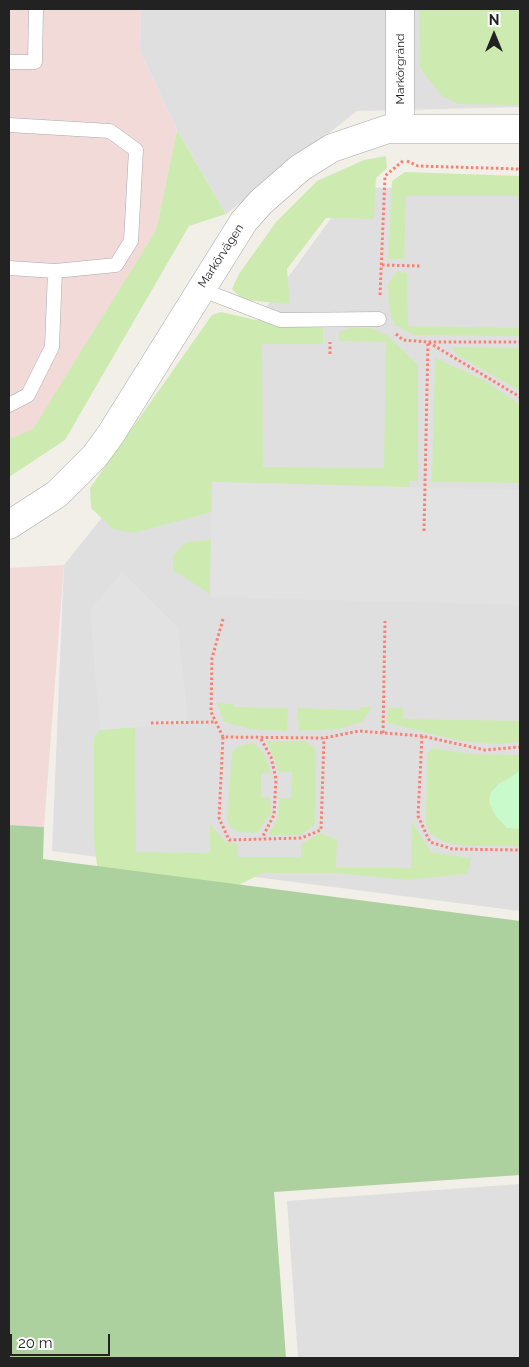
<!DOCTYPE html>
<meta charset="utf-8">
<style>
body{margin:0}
#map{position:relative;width:529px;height:1367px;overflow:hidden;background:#f2efe9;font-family:Raleway,sans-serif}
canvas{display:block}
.frame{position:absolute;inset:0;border:10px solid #222;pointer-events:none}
.north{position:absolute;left:469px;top:10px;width:50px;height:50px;-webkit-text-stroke:4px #fff;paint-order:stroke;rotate:0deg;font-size:14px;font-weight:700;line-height:20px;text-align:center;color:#222}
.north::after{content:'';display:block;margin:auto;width:18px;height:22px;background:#222;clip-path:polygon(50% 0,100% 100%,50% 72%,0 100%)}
.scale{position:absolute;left:10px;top:1334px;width:100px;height:22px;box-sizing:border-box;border:2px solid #222;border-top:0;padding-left:6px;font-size:15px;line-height:18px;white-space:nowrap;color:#222;-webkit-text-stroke:4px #fff;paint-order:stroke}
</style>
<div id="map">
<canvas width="529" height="1367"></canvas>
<div class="frame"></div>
<div class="north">N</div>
<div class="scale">20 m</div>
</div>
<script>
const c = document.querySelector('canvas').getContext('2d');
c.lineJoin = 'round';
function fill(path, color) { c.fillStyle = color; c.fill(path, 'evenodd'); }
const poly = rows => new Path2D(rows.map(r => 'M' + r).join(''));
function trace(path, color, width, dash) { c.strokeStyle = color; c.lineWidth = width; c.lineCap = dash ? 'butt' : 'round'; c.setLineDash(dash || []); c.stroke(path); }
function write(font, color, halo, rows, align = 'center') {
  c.font = font + ' Raleway,sans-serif'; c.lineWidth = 5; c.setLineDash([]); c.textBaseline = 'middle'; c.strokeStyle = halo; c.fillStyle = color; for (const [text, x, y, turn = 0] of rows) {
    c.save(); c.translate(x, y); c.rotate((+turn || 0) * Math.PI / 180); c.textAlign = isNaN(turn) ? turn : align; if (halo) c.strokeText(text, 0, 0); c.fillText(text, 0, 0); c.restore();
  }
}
const residential = poly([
 [141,9,520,9,520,107,357,111,226,214,177,130,140,51],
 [354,187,520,191,520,911,52,851,64,565,223,366],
 [520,1184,520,1358,298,1358,287,1201]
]);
const commercial = poly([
 [9,9,141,9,140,51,177,130,156,230,33,430,9,439],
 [64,565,44,827,9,825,9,568]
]);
const grass = poly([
 [419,9,520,9,520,105,459,104,442,96,420,68],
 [177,130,226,214,189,226,65,440,9,477,9,439,33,429,156,230],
 [386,156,387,168,376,178,374,219,326,218,287,269,290,304,243,300,232,289,239,274,276,222,317,181,364,160],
 [405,172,520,176,520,196,406,196,404,259,388,259,392,181],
 [396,272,407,273,408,326,520,328,520,336,414,335,395,325,389,311,388,284],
 [221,312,269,323,323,325,323,344,262,344,263,467,384,468,386,342,339,341,339,332,351,328,371,328,388,336,418,365,418,481,409,481,409,487,213,482,212,512,133,533,113,529,91,508,90,488,212,315],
 [453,347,520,348,520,391,456,354],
 [435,358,484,380,520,405,520,483,432,482],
 [211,540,210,594,173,570,173,555,186,542],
 [217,703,233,704,233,707,288,708,287,731,249,729,224,722],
 [361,707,371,707,363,721,340,729,299,731,297,708,360,710],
 [388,708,403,708,403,719,520,721,520,742,500,744,461,741,388,723],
 [135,727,136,852,210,853,210,825,226,842,238,844,238,857,301,857,301,844,320,833,337,840,336,868,411,868,412,822,431,852,470,858,470,868,466,874,407,880,336,873,263,873,230,889,99,879,94,842,94,738,100,730],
 [267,741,305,741,316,749,315,824,301,835,268,835,278,817,279,798,291,798,292,772,279,772],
 [253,743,264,753,271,773,261,773,261,797,270,797,271,813,257,833,240,832,231,828,227,820,232,752,239,746],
 [433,748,471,754,520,755,520,769,516,774,498,784,507,828,520,829,520,846,464,846,444,842,430,833,426,825,427,754]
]);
const forest = poly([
 [9,825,44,827,43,859,520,921,520,1175,274,1192,286,1358,9,1358]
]);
const park = poly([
 [520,769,520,829,507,828,495,815,489,802,491,792,499,784,516,774]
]);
const parking = poly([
 [212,482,520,490,520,605,210,597],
 [122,572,178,627,188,723,100,730,90,610]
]);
const path = poly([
 [407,161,418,166,520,169],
 [382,265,420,266],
 [380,295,385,176,404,160],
 [396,334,403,340,428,342,520,342],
 [330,354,330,342],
 [424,531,428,342,520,397],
 [223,619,212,658,211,712,223,737,324,738,359,731,422,736,485,750,520,747],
 [151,723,214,722],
 [383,733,385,621],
 [422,736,418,816,430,842,452,849,520,850],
 [223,737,219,818,229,840,301,838,321,830,324,738],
 [261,739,271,757,276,779,274,815,262,838]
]);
const service = poly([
 [9,62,35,62,36,9],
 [9,125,110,131,136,150,131,241,116,265,55,271],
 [9,268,55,271,52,347,28,395,9,405],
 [200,289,280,320,379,319]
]);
const minor = poly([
 [400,129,400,9],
 [9,525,57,494,95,456,111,434,244,221,261,202,300,168,332,148,388,129,520,129]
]);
const streetNames = [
 ["Markörgränd",400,69,-90],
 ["Markörvägen",221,256,-57]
];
fill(residential, '#e0dfdf');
fill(commercial, '#f2dad9');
fill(grass, '#cdebb0');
fill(forest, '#add19e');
fill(park, '#c8facc');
fill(parking, '#e2e2e2');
trace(service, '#a9a9a9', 15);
trace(minor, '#a9a9a9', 29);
trace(path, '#fa8072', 3, [2.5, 2.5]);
trace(service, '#fff', 14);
trace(minor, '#fff', 28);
write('12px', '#222', '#fff', streetNames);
</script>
